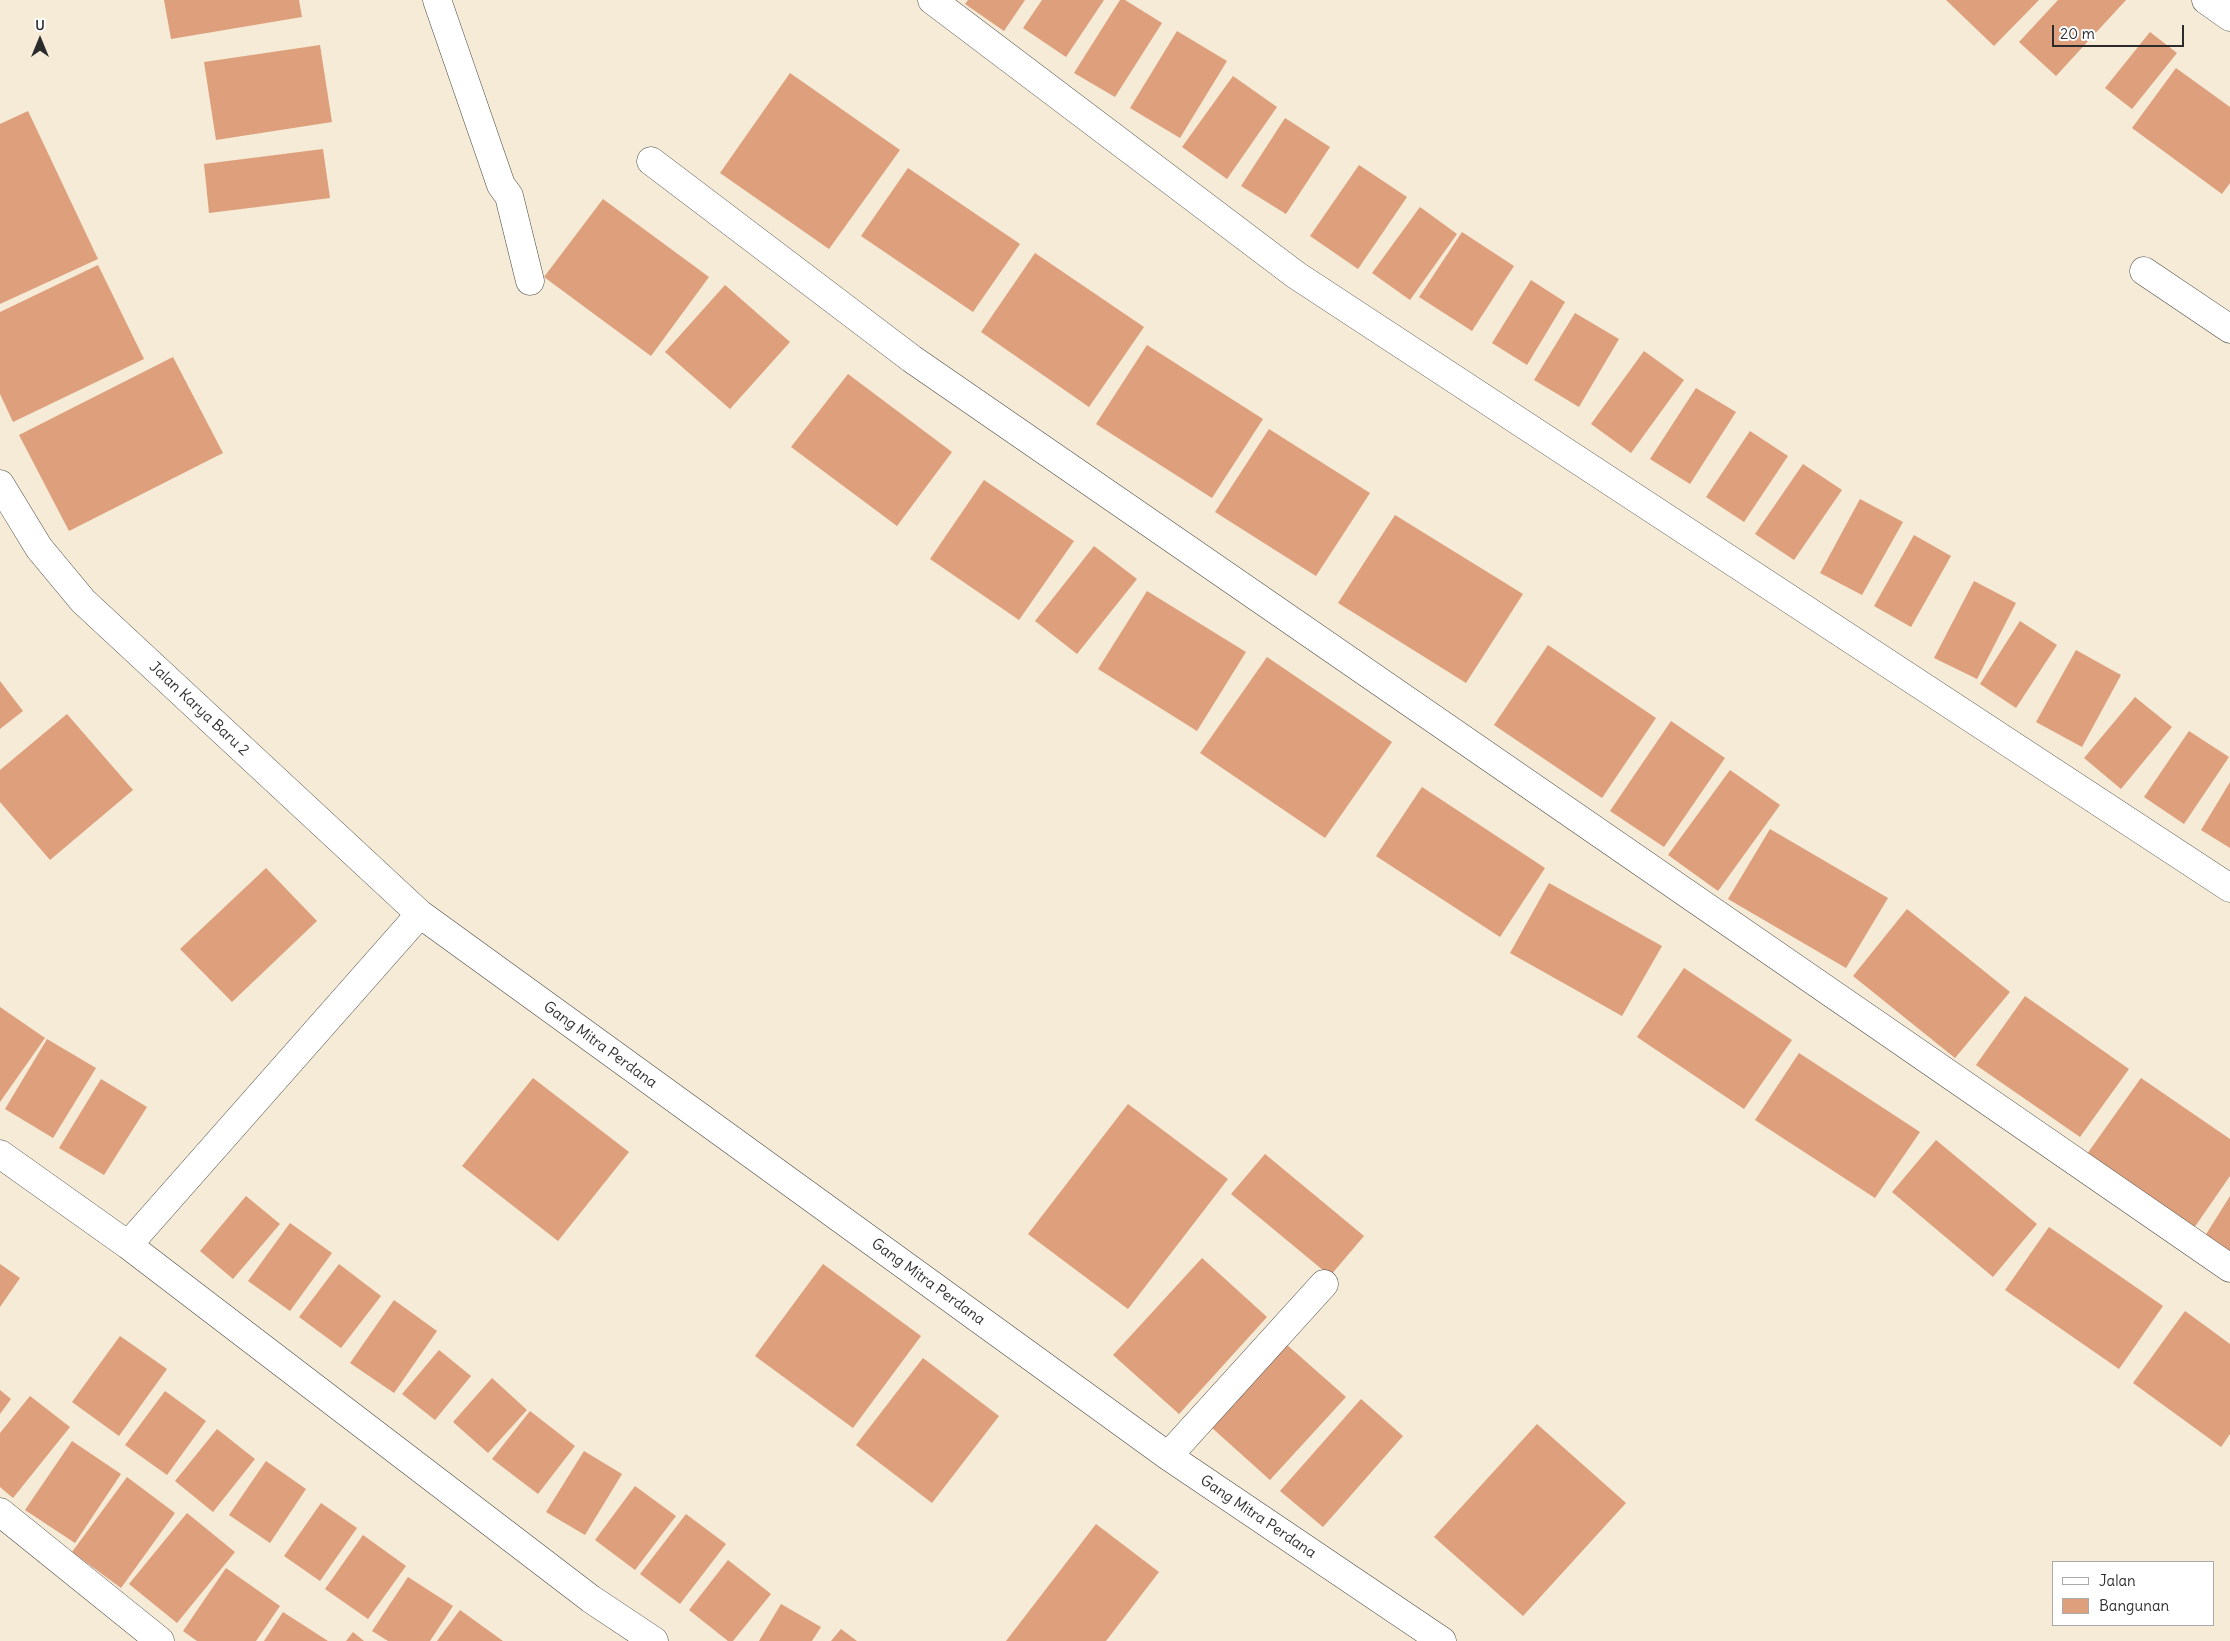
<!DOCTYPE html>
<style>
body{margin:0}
#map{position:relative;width:2230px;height:1641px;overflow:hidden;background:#f6ebd6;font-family:Delius,sans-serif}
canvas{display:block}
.legend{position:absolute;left:2052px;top:1561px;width:162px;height:65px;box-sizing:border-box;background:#fff;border:1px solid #aaa;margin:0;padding:6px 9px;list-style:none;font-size:15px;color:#2b2b2b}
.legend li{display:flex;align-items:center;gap:10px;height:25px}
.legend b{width:25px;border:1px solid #aaa}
.north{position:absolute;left:15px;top:15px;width:50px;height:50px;-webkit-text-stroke:4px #fff;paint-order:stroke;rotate:0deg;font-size:14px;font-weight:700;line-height:20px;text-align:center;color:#2b2b2b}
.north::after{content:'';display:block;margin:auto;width:18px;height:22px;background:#2b2b2b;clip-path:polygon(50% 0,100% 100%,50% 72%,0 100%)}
.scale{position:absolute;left:2052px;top:25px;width:132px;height:22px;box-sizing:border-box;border:2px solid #2b2b2b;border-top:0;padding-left:6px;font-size:15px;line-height:18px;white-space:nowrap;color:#2b2b2b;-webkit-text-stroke:4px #fff;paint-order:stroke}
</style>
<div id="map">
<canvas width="2230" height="1641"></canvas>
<ul class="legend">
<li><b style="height:6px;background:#fff"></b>Jalan</li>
<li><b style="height:14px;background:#dd9f7c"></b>Bangunan</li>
</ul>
<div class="north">U</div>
<div class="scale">20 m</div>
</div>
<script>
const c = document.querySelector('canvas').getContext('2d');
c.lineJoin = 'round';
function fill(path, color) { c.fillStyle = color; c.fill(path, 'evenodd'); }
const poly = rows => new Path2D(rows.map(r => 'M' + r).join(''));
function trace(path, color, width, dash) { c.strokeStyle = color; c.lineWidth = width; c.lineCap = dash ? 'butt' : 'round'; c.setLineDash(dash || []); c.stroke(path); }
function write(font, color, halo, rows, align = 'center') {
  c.font = font + ' Delius,sans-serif'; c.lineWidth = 4; c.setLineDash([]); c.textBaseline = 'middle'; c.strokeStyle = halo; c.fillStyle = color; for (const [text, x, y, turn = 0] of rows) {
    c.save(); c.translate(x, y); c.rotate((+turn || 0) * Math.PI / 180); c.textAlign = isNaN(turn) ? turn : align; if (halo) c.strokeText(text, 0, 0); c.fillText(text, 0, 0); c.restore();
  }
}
const building = poly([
 [164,0,299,0,302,17,171,39],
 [968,0,1025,0,1004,31,965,4],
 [1042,0,1104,0,1066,57,1023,28],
 [1120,0,1125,0,1162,23,1115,97,1074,73],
 [1946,0,2039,0,1994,46],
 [2058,0,2126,0,2056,76,2019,42],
 [1177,31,1227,61,1180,138,1130,108],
 [2150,32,2177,53,2132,109,2105,88],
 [320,45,332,122,216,140,204,62],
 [2176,68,2230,107,2230,183,2222,194,2132,128],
 [790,73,900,150,829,249,720,173],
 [1233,76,1277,107,1227,179,1182,147],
 [28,111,98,259,0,304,0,124],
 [1285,118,1330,147,1286,214,1241,186],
 [323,149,330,198,209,213,204,164],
 [1359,165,1407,197,1358,269,1310,236],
 [908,168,1020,244,973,312,861,236],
 [603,199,709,277,651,356,544,277],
 [1420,207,1457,234,1410,300,1372,273],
 [1462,232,1514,266,1472,331,1419,297],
 [1035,253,1144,327,1089,407,981,332],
 [98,265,144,359,13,422,0,394,0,312],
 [1531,280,1565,302,1527,365,1492,343],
 [725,285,790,342,730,409,665,352],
 [1575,313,1619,339,1579,407,1534,380],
 [1147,345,1263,419,1212,498,1096,424],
 [1644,351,1684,380,1631,453,1591,424],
 [173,357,223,453,69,531,19,435],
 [848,374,952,452,897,526,791,447],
 [1696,388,1736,412,1690,484,1650,459],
 [1269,429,1370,493,1316,576,1215,512],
 [1750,431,1788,456,1744,522,1706,497],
 [1803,464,1842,490,1794,560,1755,534],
 [984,480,1074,541,1019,620,930,559],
 [1860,499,1903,522,1862,595,1820,573],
 [1395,515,1523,594,1466,683,1338,603],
 [1914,535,1951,556,1911,627,1874,606],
 [1094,546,1137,579,1077,654,1035,621],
 [1974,581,2016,603,1977,679,1934,658],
 [1147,591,1246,652,1197,731,1098,669],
 [2020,621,2057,645,2016,708,1980,684],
 [1548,645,1656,718,1602,798,1494,725],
 [2076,650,2121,675,2082,747,2036,722],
 [1267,657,1392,742,1325,838,1200,753],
 [0,681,23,711,0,729],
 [2135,697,2172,727,2121,789,2084,758],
 [67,714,133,790,50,860,0,802,0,770],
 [1671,721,1725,758,1664,847,1610,811],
 [2189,731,2229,757,2184,824,2144,797],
 [1730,770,1780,805,1718,891,1668,855],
 [2230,782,2230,848,2201,830],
 [1422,787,1545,868,1500,937,1376,856],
 [1770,829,1888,898,1846,968,1728,899],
 [266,868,317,921,232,1002,180,949],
 [1549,883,1662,946,1622,1016,1510,953],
 [1907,909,2010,992,1955,1058,1853,976],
 [1684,968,1792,1040,1744,1109,1637,1037],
 [2025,996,2129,1069,2080,1137,1976,1065],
 [0,1007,45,1038,0,1102],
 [47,1039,96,1068,53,1138,5,1109],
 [1799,1053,1920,1132,1875,1198,1755,1120],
 [533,1078,629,1152,558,1241,462,1166],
 [2141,1078,2230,1139,2230,1176,2194,1228,2087,1154],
 [101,1079,147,1107,104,1175,59,1148],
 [1128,1104,1228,1179,1128,1309,1028,1234],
 [1936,1140,2037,1224,1993,1277,1892,1192],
 [1265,1154,1364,1236,1330,1276,1231,1194],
 [246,1196,280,1224,233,1279,200,1251],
 [2230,1196,2230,1251,2205,1236],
 [290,1223,332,1253,290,1311,248,1281],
 [2049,1227,2163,1306,2119,1369,2005,1290],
 [1202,1258,1267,1317,1179,1414,1113,1355],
 [0,1264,20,1278,0,1307],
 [339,1264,381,1296,341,1348,299,1317],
 [823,1264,921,1336,853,1428,755,1356],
 [394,1300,437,1331,394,1393,350,1363],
 [2185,1311,2230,1344,2230,1434,2221,1447,2133,1383],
 [120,1336,167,1369,119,1436,72,1402],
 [1286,1344,1346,1397,1270,1480,1211,1427],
 [439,1350,471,1376,435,1420,402,1394],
 [923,1358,999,1416,932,1503,856,1445],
 [492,1378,527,1410,488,1453,453,1422],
 [0,1390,11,1399,0,1414],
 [165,1391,206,1421,167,1475,125,1445],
 [30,1396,70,1427,13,1498,0,1487,0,1433],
 [1361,1399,1403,1436,1323,1527,1280,1491],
 [530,1411,575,1446,538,1494,492,1459],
 [1537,1424,1626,1503,1523,1616,1434,1537],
 [217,1429,255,1459,213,1512,175,1481],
 [72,1441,121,1474,75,1543,25,1510],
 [584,1451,622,1474,585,1535,546,1512],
 [266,1461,306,1489,270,1543,229,1515],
 [127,1477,175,1513,121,1588,72,1552],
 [635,1486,676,1516,635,1570,595,1540],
 [321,1503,357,1528,320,1581,284,1556],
 [187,1513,235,1552,177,1623,129,1584],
 [686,1514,726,1544,680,1604,640,1574],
 [1096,1524,1159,1572,1106,1641,1006,1641],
 [363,1535,406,1566,368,1619,325,1589],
 [728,1560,771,1594,733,1641,728,1641,689,1610],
 [226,1568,280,1606,256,1641,197,1641,183,1631],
 [408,1577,453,1606,430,1641,388,1641,372,1631],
 [781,1604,821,1627,812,1641,759,1641],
 [460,1610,503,1641,437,1641],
 [283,1612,328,1641,264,1641],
 [841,1629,857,1641,831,1641],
 [353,1632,364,1641,346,1641]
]);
const minor = poly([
 [437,0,501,185,509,196,530,281],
 [932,0,1296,275,2230,888],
 [2206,0,2230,17],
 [651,161,912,359,2230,1268],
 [2144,271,2230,329],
 [0,484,39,548,83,601,420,914,1168,1456,1442,1641],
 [0,1154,128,1245,591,1599,654,1641],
 [128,1245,420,914],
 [1168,1456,1324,1284],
 [0,1512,160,1641]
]);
const streetNames = [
 ["Jalan Karya Baru 2",199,709,43],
 ["Gang Mitra Perdana",600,1045,36],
 ["Gang Mitra Perdana",928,1282,36],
 ["Gang Mitra Perdana",1258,1517,34]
];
fill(building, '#dd9f7c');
trace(minor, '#494845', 29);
trace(minor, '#fff', 28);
write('15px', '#2b2b2b', '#fff', streetNames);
</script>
